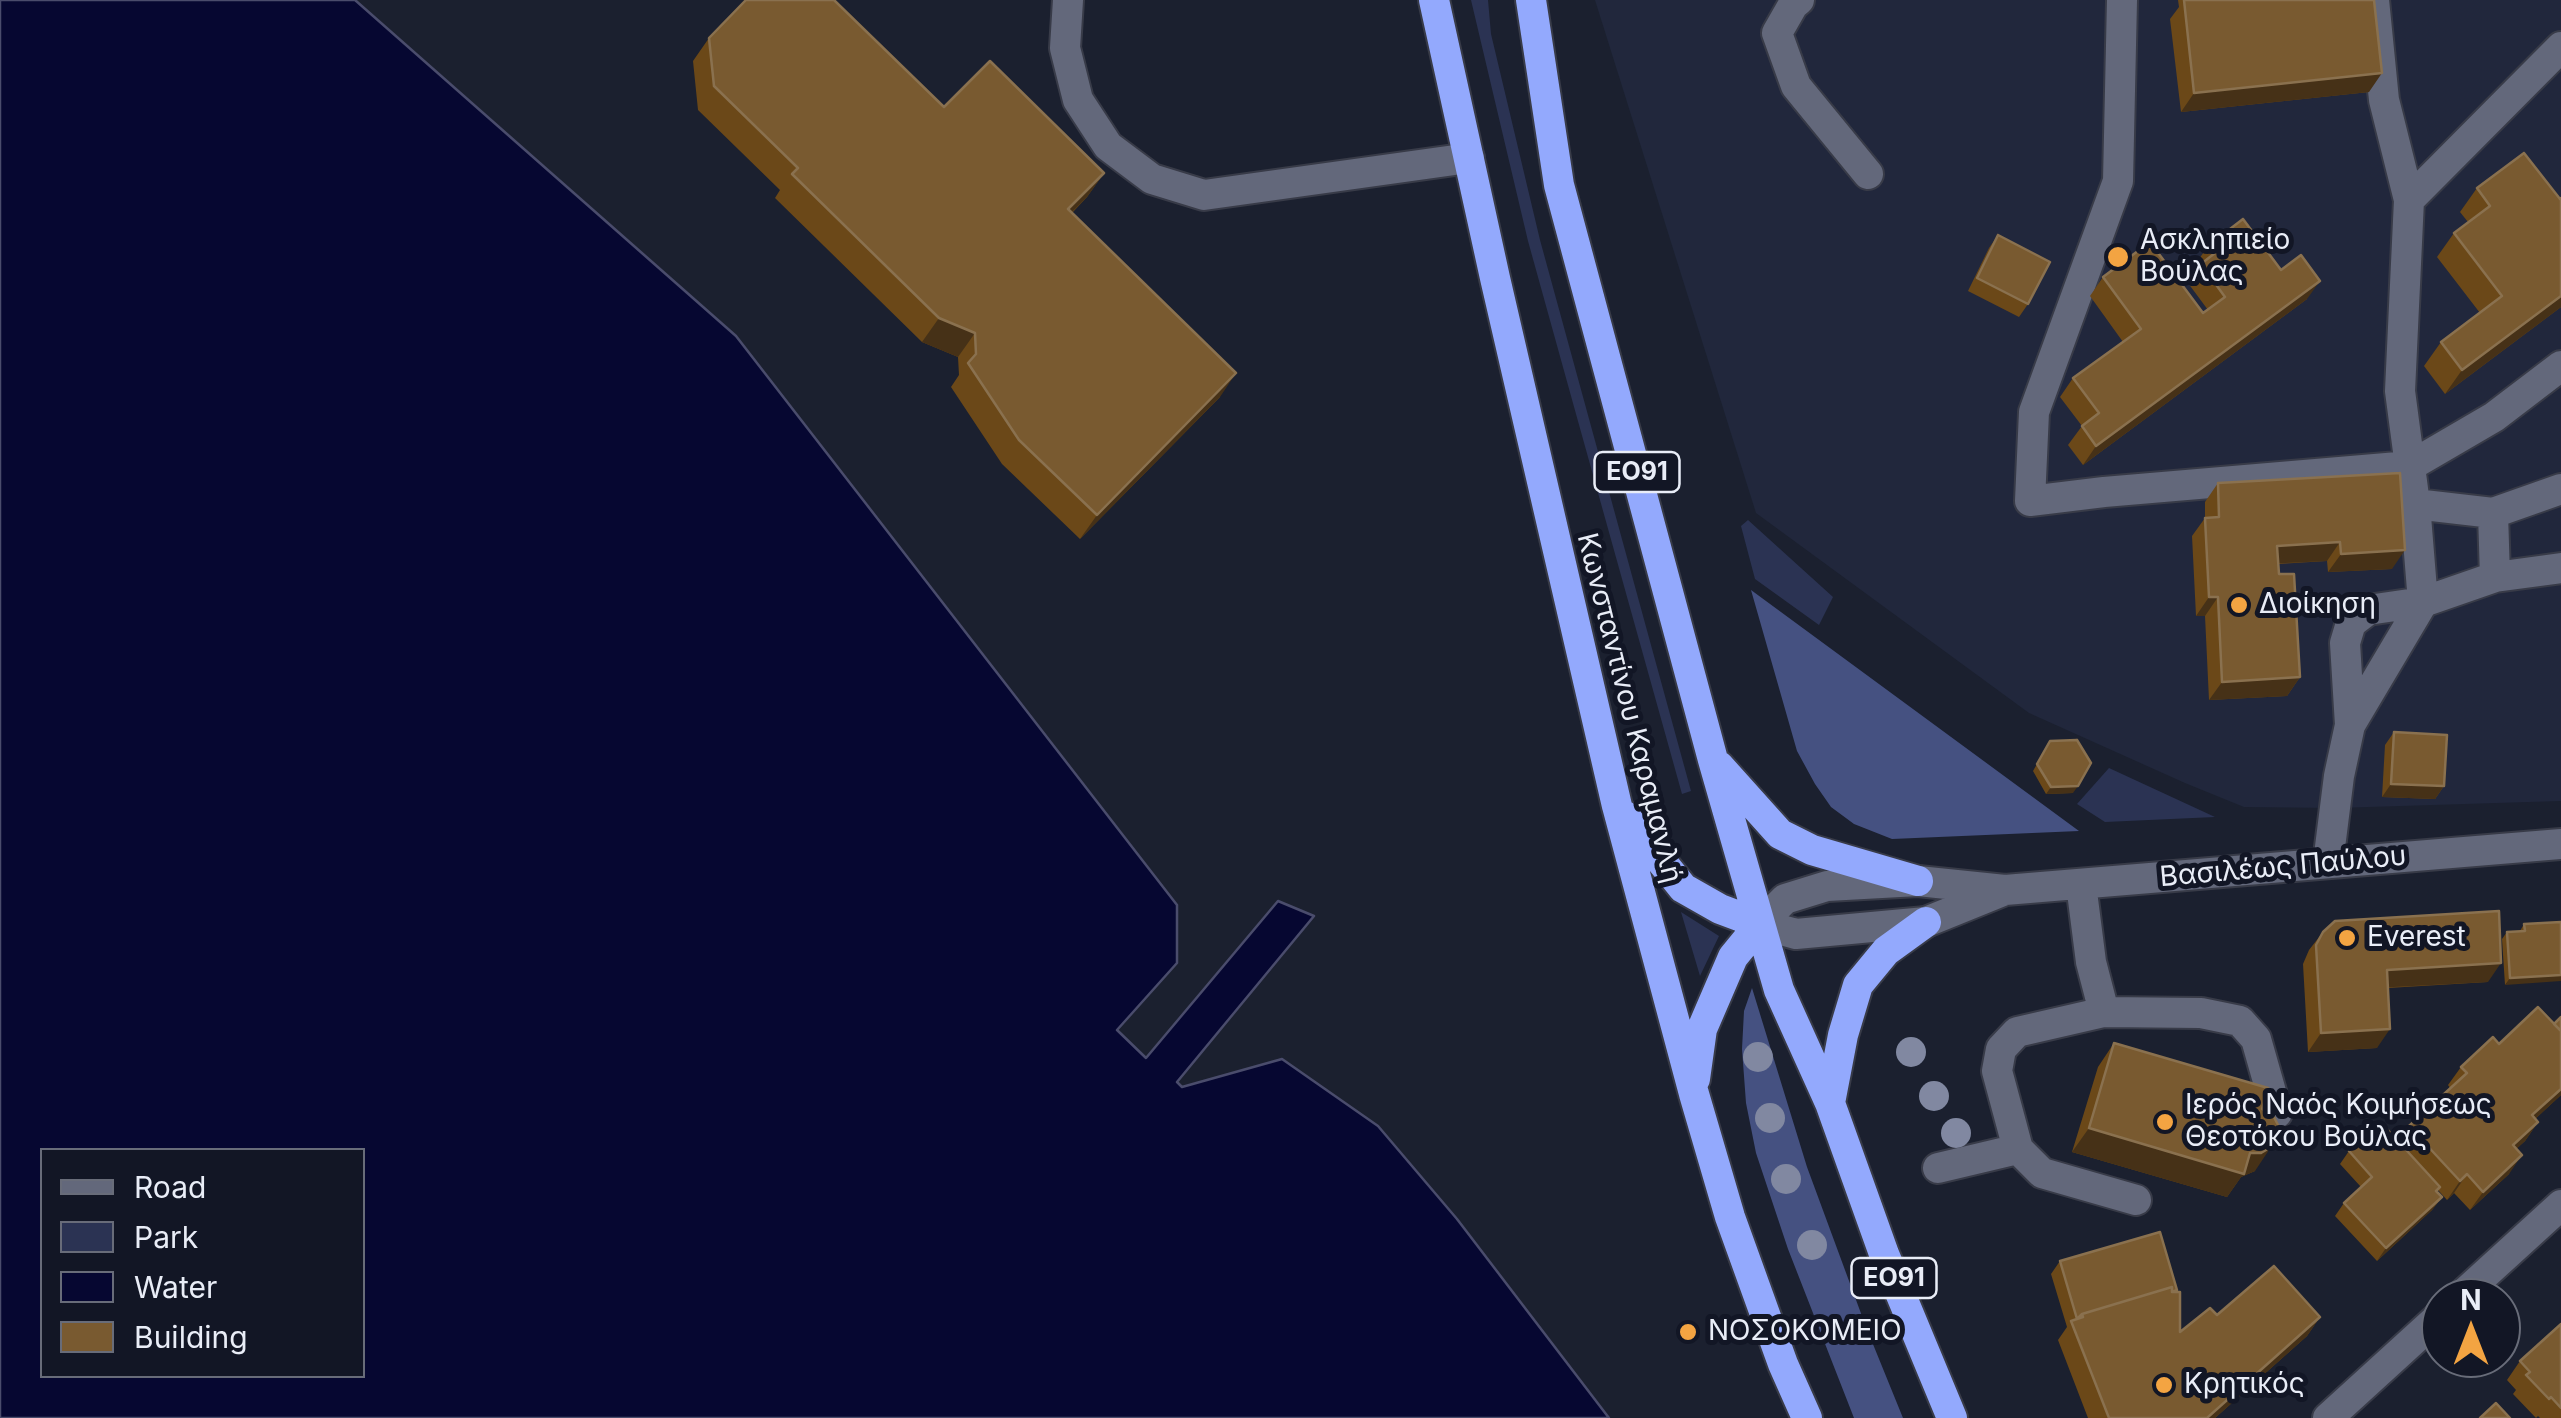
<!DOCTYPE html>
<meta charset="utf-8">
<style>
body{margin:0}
#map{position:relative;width:2561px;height:1418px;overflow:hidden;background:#1b202f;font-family:Inter,sans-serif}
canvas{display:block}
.legend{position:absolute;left:40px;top:1148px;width:325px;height:230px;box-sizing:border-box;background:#121625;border:2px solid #686c79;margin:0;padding:12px 18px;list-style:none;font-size:30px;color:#e9edf7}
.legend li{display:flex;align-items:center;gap:20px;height:50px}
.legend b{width:50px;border:2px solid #686c79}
.north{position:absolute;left:2421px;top:1278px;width:100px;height:100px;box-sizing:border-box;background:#121625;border:2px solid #686c79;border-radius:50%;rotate:0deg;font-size:28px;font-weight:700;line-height:40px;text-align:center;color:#e9edf7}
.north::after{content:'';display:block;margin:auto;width:35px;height:45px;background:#f3a442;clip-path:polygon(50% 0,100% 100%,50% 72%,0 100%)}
</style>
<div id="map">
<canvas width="2561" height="1418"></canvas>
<ul class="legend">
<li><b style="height:12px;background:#63687b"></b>Road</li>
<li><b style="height:28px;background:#2b3353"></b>Park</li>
<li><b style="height:28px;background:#060731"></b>Water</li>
<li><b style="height:28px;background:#795a30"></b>Building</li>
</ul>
<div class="north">N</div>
</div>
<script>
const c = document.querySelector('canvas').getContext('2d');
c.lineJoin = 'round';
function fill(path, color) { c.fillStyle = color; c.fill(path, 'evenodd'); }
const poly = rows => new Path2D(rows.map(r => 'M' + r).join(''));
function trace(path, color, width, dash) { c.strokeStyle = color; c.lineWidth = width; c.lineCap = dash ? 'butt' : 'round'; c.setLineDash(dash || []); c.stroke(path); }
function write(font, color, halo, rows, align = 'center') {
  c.font = font + ' Inter,sans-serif'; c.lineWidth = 10; c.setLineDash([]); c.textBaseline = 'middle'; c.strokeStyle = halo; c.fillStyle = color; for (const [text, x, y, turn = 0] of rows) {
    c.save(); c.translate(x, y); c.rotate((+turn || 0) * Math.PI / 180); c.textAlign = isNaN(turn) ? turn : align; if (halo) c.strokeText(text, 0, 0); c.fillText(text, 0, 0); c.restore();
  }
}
const built = poly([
 [1595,0,2561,0,2561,801,2336,808,2244,807,2185,783,2029,713,1756,513]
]);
const green = poly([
 [1471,0,1488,0,1491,34,1540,240,1691,791,1682,794,1576,414,1528,241],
 [1748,520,1833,597,1819,625,1755,579,1741,526],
 [2109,768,2215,817,2105,822,2077,804],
 [1681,912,1719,936,1700,976]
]);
const forest = poly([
 [1751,590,2079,831,1892,839,1854,824,1831,807,1815,784,1797,751],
 [1752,988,1807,1167,1866,1327,1903,1418,1854,1418,1788,1249,1756,1153,1746,1103,1742,1049,1744,1011]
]);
const water = poly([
 [0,0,355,0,736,336,1177,905,1177,963,1117,1030,1146,1058,1278,901,1314,916,1177,1082,1182,1087,1282,1059,1378,1126,1457,1219,1609,1418,0,1418,0,0],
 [42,1150,362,1150,362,1376,42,1376,42,1150]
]);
const minor = poly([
 [1068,0,1065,48,1078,100,1108,146,1152,179,1204,195,1469,158],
 [1799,0,1793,5,1777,33,1796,86,1868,174],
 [2122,0,2118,181,2034,412,2030,501,2104,492,2410,466,2494,417,2561,366],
 [2409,200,2561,47],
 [2415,504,2493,513],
 [2495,577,2493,513,2561,489],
 [2350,725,2345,643,2351,623,2368,610,2423,602,2415,504,2400,391,2409,200,2384,100,2374,0],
 [2328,863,2339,776,2350,725,2423,602,2495,577,2561,568],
 [2081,884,2091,962,2104,1012],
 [2005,890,1926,922,1796,934,1760,924,1785,899,1827,886,1918,881,2005,890,2561,844],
 [1938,1168,2018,1149],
 [2136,1200,2042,1173,2018,1149,1997,1071,2001,1049,2017,1032,2104,1012,2201,1013,2240,1021,2256,1039,2277,1113],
 [2459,1298,2561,1205],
 [2328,1418,2441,1315]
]);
const highway = poly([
 [1434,0,1495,278,1617,806,1694,1094,1730,1217,1783,1364,1807,1418],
 [1531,0,1559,185,1713,760,1779,990,1830,1103,1884,1254,1952,1418],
 [1719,766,1780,834,1812,850,1918,881],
 [1625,816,1683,888,1720,909,1760,924],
 [1695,1079,1702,1029,1733,957,1760,924],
 [1830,1103,1843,1035,1858,985,1886,951,1926,922]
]);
const trees = [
 [1911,1052],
 [1758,1057],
 [1934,1096],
 [1770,1118],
 [1956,1133],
 [1786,1179],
 [1812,1245]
];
const wall = poly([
 [2178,0,2374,0,2369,92,2181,112,2170,19,2179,7],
 [709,38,944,107,1104,173,1087,197,1072,213,1220,397,1080,539,1002,464,951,387,959,375,958,357,922,342,775,198,780,190,698,110,693,61],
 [2477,188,2561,198,2561,307,2445,394,2424,366,2441,342,2480,313,2437,257,2454,233,2468,222,2460,212],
 [1998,235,2028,304,2019,317,1968,291,1989,248],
 [2209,245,2281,270,2307,299,2083,465,2068,445,2082,426,2060,397,2073,378,2123,342,2090,296,2103,277,2203,313,2208,310,2188,283,2199,267,2196,263],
 [2400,473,2392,569,2328,572,2327,561,2278,564,2279,574,2300,677,2287,696,2209,700,2205,616,2196,616,2192,536,2205,518,2205,502,2218,483],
 [2394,732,2444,786,2435,799,2382,797,2385,745],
 [2046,748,2073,793,2046,794,2033,771],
 [2561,922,2505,985,2502,939,2507,932,2520,931,2524,924],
 [2323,932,2488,982,2388,988,2377,1048,2308,1052,2303,964,2309,950],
 [2561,1017,2561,1095,2535,1119,2538,1122,2525,1141,2516,1149,2509,1174,2470,1210,2454,1193,2447,1200,2438,1190,2437,1192,2442,1197,2432,1210,2377,1261,2335,1216,2344,1203,2361,1187,2340,1164,2349,1151,2383,1134,2398,1141,2409,1126,2450,1088,2448,1085,2461,1067,2499,1044,2554,1024],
 [2114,1043,2262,1109,2255,1171,2241,1177,2227,1197,2072,1152,2098,1067],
 [2060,1261,2176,1292,2180,1332,2217,1315,2320,1317,2307,1336,2215,1418,2088,1418,2058,1340,2067,1327,2051,1274],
 [2561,1324,2561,1418,2540,1418,2538,1416,2536,1418,2513,1394,2516,1390,2507,1380,2520,1361]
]);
const shadedWall = poly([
 [2382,73,2369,92,2181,112,2194,93],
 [1104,173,1087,197,1051,233,1068,209],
 [2320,281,2307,299,2083,465,2096,446],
 [2561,296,2561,307,2445,394,2462,370],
 [939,318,975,333,958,357,922,342],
 [1236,373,1220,397,1080,539,1097,515],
 [2340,542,2327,561,2264,564,2277,546],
 [2405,550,2392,569,2328,572,2341,554],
 [2209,597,2218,597,2205,616,2196,616],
 [2300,677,2287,696,2209,700,2222,682],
 [2391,784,2444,786,2435,799,2382,797],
 [2078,786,2073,793,2046,794,2051,787],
 [2501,963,2488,982,2374,988,2387,970],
 [2561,975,2561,981,2505,985,2510,978],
 [2390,1029,2377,1048,2308,1052,2321,1033],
 [2561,1089,2561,1095,2519,1134,2532,1115],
 [2538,1122,2525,1141,2500,1164,2513,1145],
 [2089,1128,2271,1147,2255,1171,2241,1177,2227,1197,2072,1152],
 [2522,1155,2509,1174,2470,1210,2483,1192],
 [2467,1174,2454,1193,2447,1200,2460,1181],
 [2442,1197,2432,1210,2377,1261,2386,1248],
 [2320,1317,2307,1336,2215,1418,2207,1418]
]);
const building = poly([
 [746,0,834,0,944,107,990,61,1104,173,1068,209,1236,373,1097,515,1019,440,968,363,976,354,975,333,939,318,792,174,798,168,714,86,709,38,746,0],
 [2184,0,2374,0,2382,73,2194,93,2184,0],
 [2524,153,2560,199,2561,198,2561,296,2462,370,2441,342,2502,296,2454,233,2490,206,2477,188,2524,153],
 [2243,219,2281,270,2301,255,2320,281,2096,446,2082,426,2099,413,2073,378,2141,329,2103,277,2150,242,2203,313,2225,297,2201,264,2215,253,2209,245,2243,219],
 [1998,235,2050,262,2028,304,1977,278,1998,235],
 [2400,473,2405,550,2341,554,2340,542,2277,546,2279,574,2294,574,2300,677,2222,682,2218,597,2209,597,2205,518,2219,517,2218,483,2400,473],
 [2394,732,2447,735,2444,786,2391,784,2394,732],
 [2077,740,2091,763,2078,786,2051,787,2037,764,2050,741,2077,740],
 [2499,911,2501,963,2387,970,2390,1029,2321,1033,2316,945,2323,932,2335,921,2499,911],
 [2561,922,2561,975,2510,978,2507,932,2525,931,2524,924,2561,922],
 [2538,1007,2561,1031,2561,1089,2532,1115,2538,1122,2513,1145,2522,1155,2483,1192,2467,1174,2460,1181,2409,1126,2467,1073,2461,1067,2493,1037,2499,1044,2538,1007],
 [2561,1017,2561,1031,2554,1024,2561,1017],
 [2114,1043,2268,1088,2262,1109,2273,1115,2278,1125,2278,1137,2271,1147,2261,1153,2250,1153,2244,1174,2089,1128,2114,1043],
 [2376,1126,2383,1134,2387,1129,2440,1187,2436,1191,2442,1197,2386,1248,2344,1203,2372,1177,2349,1151,2376,1126],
 [2160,1232,2177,1290,2172,1292,2172,1287,2082,1314,2077,1319,2060,1261,2160,1232],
 [2274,1266,2320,1317,2207,1418,2109,1418,2071,1321,2083,1317,2082,1314,2172,1287,2172,1292,2180,1292,2180,1332,2210,1308,2217,1315,2274,1266],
 [2561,1324,2561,1408,2551,1397,2549,1399,2526,1375,2530,1372,2520,1361,2561,1324],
 [2496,1403,2510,1418,2480,1418,2496,1403]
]);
const markers = [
 [2118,257,12,"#f3a442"],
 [2239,605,10,"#f3a442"],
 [2347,938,10,"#f3a442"],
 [2165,1122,10,"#f3a442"],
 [1688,1332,10,"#f3a442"],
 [2164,1385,10,"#f3a442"]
];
const shields = [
 [1637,472,85],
 [1894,1278,85]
];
const shieldNames = [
 ["ΕΟ91",1637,472],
 ["ΕΟ91",1894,1278]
];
const poiNames = [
 ["Ασκληπιείο",2140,241],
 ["Βούλας",2140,273],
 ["Διοίκηση",2259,605],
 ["Everest",2367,938],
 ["Ιερός Ναός Κοιμήσεως",2185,1106],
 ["Θεοτόκου Βούλας",2185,1138],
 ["ΝΟΣΟΚΟΜΕΙΟ",1708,1332],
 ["Κρητικός",2184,1385]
];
const streetNames = [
 ["Κωνσταντίνου Καραμανλή",1629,708,76],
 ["Βασιλέως Παύλου",2283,867,-5]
];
fill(built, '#21273c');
fill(green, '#2b3353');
fill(forest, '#455181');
fill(water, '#060731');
trace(water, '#4a4c6c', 2.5);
trace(minor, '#383b48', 34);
trace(highway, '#383b48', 34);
trace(minor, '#63687b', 30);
trace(highway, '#93a9fd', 30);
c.fillStyle = '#8188a1';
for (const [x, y] of trees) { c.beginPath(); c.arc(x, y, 15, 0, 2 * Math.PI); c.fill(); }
fill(wall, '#6b4818');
fill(shadedWall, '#463117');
fill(building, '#795a30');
trace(building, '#8a714f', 2.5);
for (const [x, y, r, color] of markers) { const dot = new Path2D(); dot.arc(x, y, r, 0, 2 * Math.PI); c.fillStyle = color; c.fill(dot); trace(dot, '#121625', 4); }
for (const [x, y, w] of shields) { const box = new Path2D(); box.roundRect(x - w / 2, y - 20, w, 40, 8); c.fillStyle = '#121625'; c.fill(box); trace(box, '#e9edf7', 2.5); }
write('bold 25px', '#e9edf7', null, shieldNames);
write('28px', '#e9edf7', '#121625', poiNames, 'left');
write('28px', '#e9edf7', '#121625', streetNames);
</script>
